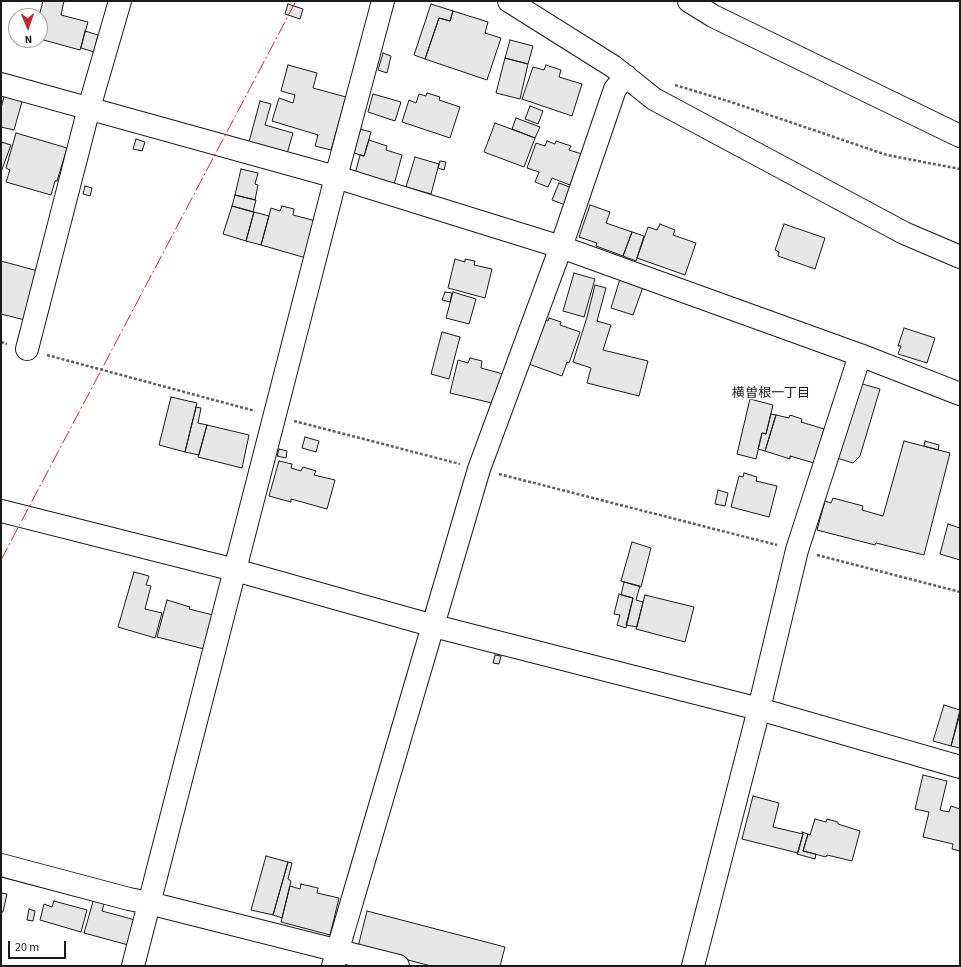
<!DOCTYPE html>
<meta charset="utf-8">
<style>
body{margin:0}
#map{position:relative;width:961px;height:967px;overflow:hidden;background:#fff;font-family:"Source Sans 3",sans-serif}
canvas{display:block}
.frame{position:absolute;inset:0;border:2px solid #1a1a1a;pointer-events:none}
.north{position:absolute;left:8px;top:8px;width:40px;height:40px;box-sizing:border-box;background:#fff;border:1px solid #a3a3a3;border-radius:50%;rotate:178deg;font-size:11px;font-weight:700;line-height:16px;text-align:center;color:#1a1a1a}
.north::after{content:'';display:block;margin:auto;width:14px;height:18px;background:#c62828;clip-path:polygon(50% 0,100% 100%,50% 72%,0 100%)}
.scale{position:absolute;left:8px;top:941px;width:58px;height:18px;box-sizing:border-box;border:2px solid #1a1a1a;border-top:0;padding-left:5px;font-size:12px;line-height:14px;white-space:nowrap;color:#1a1a1a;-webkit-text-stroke:3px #fff;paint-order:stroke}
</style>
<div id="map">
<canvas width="961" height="967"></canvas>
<div class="frame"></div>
<div class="north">N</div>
<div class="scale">20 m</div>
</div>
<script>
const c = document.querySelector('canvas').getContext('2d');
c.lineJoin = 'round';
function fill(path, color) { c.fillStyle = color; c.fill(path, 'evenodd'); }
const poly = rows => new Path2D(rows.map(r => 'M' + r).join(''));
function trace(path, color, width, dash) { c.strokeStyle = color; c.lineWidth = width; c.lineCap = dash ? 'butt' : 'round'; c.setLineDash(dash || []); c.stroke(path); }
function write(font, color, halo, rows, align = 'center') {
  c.font = font + ' "Source Sans 3","Noto Sans JP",sans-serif'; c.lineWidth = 3; c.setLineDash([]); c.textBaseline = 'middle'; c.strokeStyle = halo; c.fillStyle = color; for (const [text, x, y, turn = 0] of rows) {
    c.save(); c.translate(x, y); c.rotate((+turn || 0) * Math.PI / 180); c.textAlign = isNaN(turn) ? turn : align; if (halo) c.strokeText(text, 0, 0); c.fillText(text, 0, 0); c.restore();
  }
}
const building = poly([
 [43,1,64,1,61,15,88,22,80,50,40,39,40,24,41,19,39,16,43,1],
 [288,4,303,9,300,19,285,14,288,4],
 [431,4,453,11,450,21,439,18,425,59,414,55,431,4],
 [453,11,488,22,485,33,501,38,487,80,425,59,439,18,450,21,453,11],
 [85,31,98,35,94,52,81,48,85,31],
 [510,40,533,46,528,64,505,58,510,40],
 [383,53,391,56,387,73,378,70,383,53],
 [505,58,528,64,520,99,496,93,505,58],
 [288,65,317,73,313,88,346,97,331,150,315,146,318,135,272,121,279,98,293,103,295,95,281,91,288,65],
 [546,65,561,70,559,77,582,84,572,116,522,99,533,67,544,70,546,65],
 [5,93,23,98,14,130,1,127,1,108,5,93],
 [427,93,440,97,439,100,460,107,450,138,402,122,409,100,416,103,419,94,426,96,427,93],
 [373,94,401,102,395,121,368,112,373,94],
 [260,101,271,104,265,125,293,133,287,154,249,142,260,101],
 [530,106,543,111,538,124,525,119,530,106],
 [516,118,540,127,535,138,512,129,516,118],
 [495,123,535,138,524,167,484,152,495,123],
 [360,129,371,132,364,156,354,153,360,129],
 [16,133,67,148,57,181,55,181,51,195,6,182,10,170,6,168,16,133],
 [136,139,145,142,142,151,133,149,136,139],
 [369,140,387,146,386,150,402,155,394,185,355,174,360,155,364,156,369,140],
 [547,141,555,144,556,141,571,146,569,150,582,154,570,185,552,178,548,187,535,182,539,172,527,168,536,143,545,146,547,141],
 [1,142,11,145,1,172,1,142],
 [415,157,439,164,431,194,406,187,415,157],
 [440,161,446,162,444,170,438,168,440,161],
 [241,169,258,173,255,184,258,185,255,200,235,195,241,169],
 [559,183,577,190,571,207,552,200,559,183],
 [85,186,92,188,90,196,83,194,85,186],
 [235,195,256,200,253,212,232,206,235,195],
 [590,205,610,212,606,223,632,232,623,256,596,246,597,243,579,237,590,205],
 [232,206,254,212,246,241,223,234,232,206],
 [282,206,294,209,293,215,316,221,306,258,261,245,271,208,280,211,282,206],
 [254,212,269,216,261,245,246,241,254,212],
 [660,224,675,230,673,235,696,243,685,275,637,258,648,227,657,230,660,224],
 [784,224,825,238,815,269,778,256,779,252,775,250,784,224],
 [632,232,644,236,636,261,623,256,632,232],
 [455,259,465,262,465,259,475,261,474,265,492,269,485,298,448,288,455,259],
 [1,261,38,271,25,320,1,314,1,261],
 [574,273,595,279,584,317,563,311,574,273],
 [620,279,643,287,633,315,611,308,620,279],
 [595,285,606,288,597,321,611,325,603,350,648,361,639,396,587,383,591,368,573,362,587,317,595,285],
 [445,292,452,293,450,302,442,300,445,292],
 [453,292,476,299,469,324,446,318,453,292],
 [549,318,561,322,560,325,580,332,569,363,567,362,562,376,526,363,542,319,548,321,549,318],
 [904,328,935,338,927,363,898,354,901,346,898,346,904,328],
 [442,332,460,337,449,379,431,374,442,332],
 [470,358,482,361,481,368,503,374,496,404,450,393,458,360,468,363,470,358],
 [859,383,880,389,860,456,853,463,837,458,859,383],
 [171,397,197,403,185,452,159,445,171,397],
 [750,399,773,405,766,434,762,433,756,459,737,454,750,399],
 [196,407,201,408,198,423,207,425,199,455,185,452,196,407],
 [771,414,776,415,765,451,758,449,762,433,766,434,771,414],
 [776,415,789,418,790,415,802,419,801,422,824,429,814,463,790,456,790,459,765,451,776,415],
 [207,425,249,435,242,468,198,457,207,425],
 [305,437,319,441,316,452,302,448,305,437],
 [904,441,950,453,924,555,876,543,875,545,817,530,825,501,831,503,833,498,863,506,862,510,883,516,904,441],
 [925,441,939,445,938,450,924,446,925,441],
 [279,449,287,451,286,458,277,456,279,449],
 [279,461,292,464,291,468,301,471,303,467,316,471,314,475,335,480,327,509,291,499,291,502,269,496,279,461],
 [744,473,757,477,756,481,777,486,769,517,731,507,739,476,743,477,744,473],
 [718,490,728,493,725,506,715,504,718,490],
 [948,524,960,528,960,560,940,554,948,524],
 [632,542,651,548,641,587,621,581,632,542],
 [134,572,149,576,146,585,151,586,145,609,162,613,155,638,118,627,134,572],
 [624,582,640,586,636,600,643,602,637,627,626,625,633,598,621,595,624,582],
 [619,594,633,598,626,628,617,625,620,615,614,614,619,594],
 [645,595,694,607,685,642,636,629,645,595],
 [167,600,190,607,189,609,213,615,204,649,157,637,167,600],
 [495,655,501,656,499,664,493,663,495,655],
 [944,705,960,710,951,746,933,741,944,705],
 [960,714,960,748,951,746,960,714],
 [923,775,947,781,940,810,949,812,951,806,960,809,960,851,952,849,953,844,923,837,929,812,915,809,923,775],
 [753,796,779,803,773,827,803,834,798,853,742,839,753,796],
 [815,819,826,822,827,819,838,822,838,824,860,831,852,861,827,855,826,857,803,851,808,834,810,835,815,819],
 [802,832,808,834,803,851,816,854,815,859,797,854,803,834,802,832],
 [266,856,288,862,273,915,251,910,266,856],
 [288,862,292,863,288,879,291,881,282,918,273,915,288,862],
 [301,884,318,888,317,893,339,898,330,935,281,922,290,886,300,889,301,884],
 [1,893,7,894,3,912,1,912,1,893],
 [94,898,105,901,102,911,139,921,132,946,84,933,94,898],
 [54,901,87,910,81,932,40,920,44,904,52,907,54,901],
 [29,909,35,911,33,921,27,920,29,909],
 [367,911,505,947,500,966,431,966,358,947,367,911]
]);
const path = poly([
 [675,85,731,102,887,155,960,169],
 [1,342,7,344],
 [47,355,255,411],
 [294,421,460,464],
 [499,474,777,545],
 [817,555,960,592]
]);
const minor = poly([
 [509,1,614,67,654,99,904,233,960,257],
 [689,1,713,16,960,136],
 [1,84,336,177,561,247,860,355,960,394],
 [27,349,89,108,120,1],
 [1,511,235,570,434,626,759,709,960,767],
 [1,865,129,899,149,903,398,966],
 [133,966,336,177,383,1],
 [333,966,479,469,561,247,615,89,626,76],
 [693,966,759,709,797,550,860,355]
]);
const power = poly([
 [1,560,296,1]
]);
const neighbourhoodNames = [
 ["横曽根一丁目",771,394]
];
fill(building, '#e6e6e6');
trace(building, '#1a1a1a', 1);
trace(minor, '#1a1a1a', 24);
trace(path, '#5f5f5f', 2.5, [3, 2]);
trace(minor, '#fff', 22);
trace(power, '#c62828', 1, [14, 3, 2, 3]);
write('13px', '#1a1a1a', '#fff', neighbourhoodNames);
</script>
